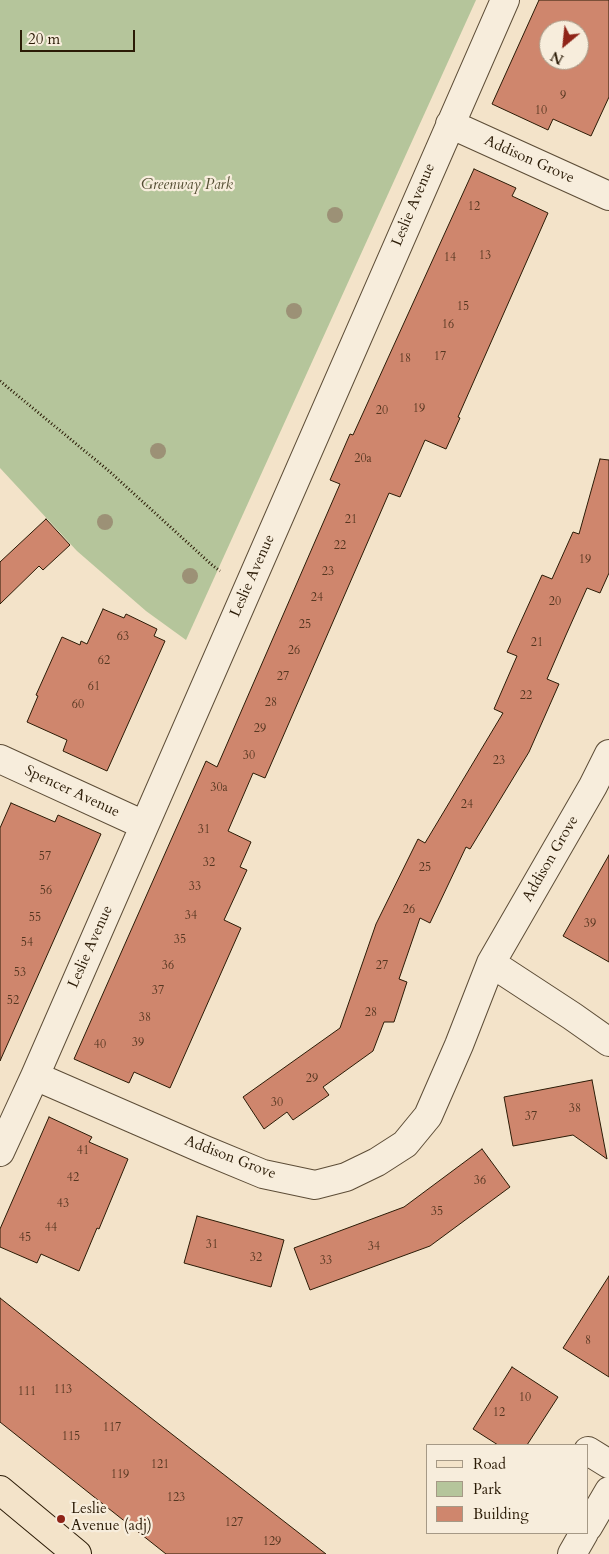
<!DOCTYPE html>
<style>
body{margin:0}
#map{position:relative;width:609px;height:1554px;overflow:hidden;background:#f3e3c9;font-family:Cardo,serif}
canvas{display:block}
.legend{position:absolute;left:426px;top:1444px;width:162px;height:90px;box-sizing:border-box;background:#f7eddc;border:1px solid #a59986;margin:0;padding:6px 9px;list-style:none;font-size:15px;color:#2b1b06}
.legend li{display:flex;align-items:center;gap:10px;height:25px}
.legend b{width:25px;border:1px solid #a59986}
.north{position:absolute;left:539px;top:20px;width:50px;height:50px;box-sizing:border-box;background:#f7eddc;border:1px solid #a59986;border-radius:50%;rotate:208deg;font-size:14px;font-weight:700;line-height:20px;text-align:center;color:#2b1b06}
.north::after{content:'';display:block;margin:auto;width:18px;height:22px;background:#8f2418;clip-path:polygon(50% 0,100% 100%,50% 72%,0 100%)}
.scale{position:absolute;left:20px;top:30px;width:115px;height:22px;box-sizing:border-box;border:2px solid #2b1b06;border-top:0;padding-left:6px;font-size:15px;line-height:18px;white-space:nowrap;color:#2b1b06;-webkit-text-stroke:4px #f7eddc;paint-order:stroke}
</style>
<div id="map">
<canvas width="609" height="1554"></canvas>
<ul class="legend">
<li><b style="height:6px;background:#f3e3c9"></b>Road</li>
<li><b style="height:14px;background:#b5c59b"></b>Park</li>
<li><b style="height:14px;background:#cf866d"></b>Building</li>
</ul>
<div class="north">N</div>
<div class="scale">20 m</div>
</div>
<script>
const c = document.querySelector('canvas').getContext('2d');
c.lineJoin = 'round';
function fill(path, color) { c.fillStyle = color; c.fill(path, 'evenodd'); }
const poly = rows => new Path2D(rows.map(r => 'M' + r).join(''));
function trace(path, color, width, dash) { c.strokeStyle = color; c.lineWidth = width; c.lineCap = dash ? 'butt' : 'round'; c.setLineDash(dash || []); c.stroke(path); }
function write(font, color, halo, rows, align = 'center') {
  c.font = font + ' Cardo,serif'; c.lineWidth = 4.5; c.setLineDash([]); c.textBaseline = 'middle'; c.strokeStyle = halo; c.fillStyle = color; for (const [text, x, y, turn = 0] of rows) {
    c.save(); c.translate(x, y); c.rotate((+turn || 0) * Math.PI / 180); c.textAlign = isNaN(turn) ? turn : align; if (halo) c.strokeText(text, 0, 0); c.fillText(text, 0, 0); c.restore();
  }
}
const green = poly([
 [0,0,476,0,186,640,146,611,77,551,0,468]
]);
const building = poly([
 [539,0,609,0,609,97,591,136,553,119,548,130,492,104,539,0],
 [549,30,579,30,579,60,549,60,549,30],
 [474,169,516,188,512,196,548,213,458,417,460,418,446,449,425,440,400,497,389,493,265,778,253,773,228,831,251,842,240,867,247,870,224,920,241,928,170,1088,134,1072,129,1083,74,1059,206,761,217,767,340,484,330,480,350,434,353,435,474,169],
 [600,459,609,460,609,573,600,593,587,588,566,635,547,679,559,684,529,752,470,849,466,847,430,923,420,918,399,979,407,982,394,1022,384,1022,373,1051,323,1087,329,1095,293,1120,287,1112,264,1129,243,1097,340,1028,376,924,418,839,425,843,503,713,494,709,517,656,507,652,542,575,552,579,573,532,579,534,600,459],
 [46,519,70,545,43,570,39,566,0,604,0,562,46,519],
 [103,609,124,618,126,614,157,629,154,636,165,641,107,771,63,751,67,740,27,722,38,696,36,695,62,637,80,645,81,641,87,644,103,609],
 [11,803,55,822,58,815,101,834,0,1061,0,828,11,803],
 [609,855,609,962,563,936,609,855],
 [592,1080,607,1159,573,1135,513,1146,504,1097,592,1080],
 [49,1117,92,1137,89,1142,128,1159,99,1229,97,1228,79,1271,41,1254,37,1263,0,1247,0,1229,49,1117],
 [482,1149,510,1187,430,1246,310,1290,294,1248,404,1207,482,1149],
 [197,1216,284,1240,271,1287,184,1263,197,1216],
 [609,1276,609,1377,563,1348,609,1276],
 [0,1298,155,1421,326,1554,166,1554,108,1508,0,1422,0,1298],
 [512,1367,558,1397,527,1445,498,1445,473,1429,512,1367]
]);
const path = poly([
 [0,381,109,471,212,565,220,571]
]);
const street = poly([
 [450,124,609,196],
 [0,759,144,825],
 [491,963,572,1016,609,1042],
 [35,1076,205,1150,263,1174,315,1185,346,1177,377,1162,405,1144,428,1116,459,1045,491,963,593,786,609,754],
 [0,1152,35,1076,505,0],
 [588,1451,609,1464],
 [588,1527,609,1491],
 [572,1554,584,1533]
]);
const primary = poly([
 [0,1490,77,1554]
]);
const trees = [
 [335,215],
 [294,311],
 [158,451],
 [105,522],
 [190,576]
];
const markers = [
 [61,1519,5,"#8f2418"]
];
const numberNames = [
 ["9",563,96],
 ["10",541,111],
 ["12",474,207],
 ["13",485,256],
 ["14",450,258],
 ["15",463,307],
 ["16",448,325],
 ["17",440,357],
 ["18",405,359],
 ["19",419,409],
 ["20",382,411],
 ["20a",363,459],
 ["21",351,520],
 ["22",340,546],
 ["19",585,560],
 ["23",328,572],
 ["24",317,598],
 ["20",555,602],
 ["25",305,625],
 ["63",123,637],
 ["21",537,643],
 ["26",294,651],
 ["62",104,661],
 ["27",283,677],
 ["61",94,687],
 ["22",526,696],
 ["28",271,703],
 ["60",78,705],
 ["29",260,729],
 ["30",249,756],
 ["23",499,761],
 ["30a",219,788],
 ["24",467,805],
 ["31",204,830],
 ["57",45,857],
 ["32",209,863],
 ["25",425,868],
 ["33",195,887],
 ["56",46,891],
 ["26",409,910],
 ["34",191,916],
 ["55",35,918],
 ["39",590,924],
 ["35",180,940],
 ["54",27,943],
 ["36",168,966],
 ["27",382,966],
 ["53",20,973],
 ["37",158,991],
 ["52",13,1001],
 ["28",371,1013],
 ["38",145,1018],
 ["39",138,1043],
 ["40",100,1045],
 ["29",312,1079],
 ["30",277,1103],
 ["38",575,1109],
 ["37",531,1117],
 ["41",83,1151],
 ["42",73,1178],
 ["36",480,1181],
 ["43",63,1204],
 ["35",437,1212],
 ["44",51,1228],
 ["45",25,1238],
 ["31",212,1245],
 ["34",374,1247],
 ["32",256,1258],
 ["33",326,1261],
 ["8",588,1341],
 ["113",63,1390],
 ["111",27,1392],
 ["10",525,1398],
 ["12",499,1413],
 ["117",112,1428],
 ["115",71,1437],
 ["121",160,1465],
 ["119",120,1475],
 ["123",176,1498],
 ["127",234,1523],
 ["129",272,1542]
];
const streetNames = [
 ["Addison Grove",529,160,24],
 ["Leslie Avenue",414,205,-67],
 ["Leslie Avenue",253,576,-66],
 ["Spencer Avenue",72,792,25],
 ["Addison Grove",551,859,-60],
 ["Leslie Avenue",91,947,-66],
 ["Addison Grove",230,1158,21]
];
const parkNames = [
 ["Greenway Park",187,186]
];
const poiNames = [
 ["Leslie",71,1510],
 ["Avenue (adj)",71,1527]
];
fill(green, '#b5c59b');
fill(building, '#cf866d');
trace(building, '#2b1b06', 1);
trace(street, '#5d4d37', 30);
trace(primary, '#2b1b06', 30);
trace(path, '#2b1b06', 3, [1, 2.5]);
trace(street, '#f7eddc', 28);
trace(primary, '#f3e3c9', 28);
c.fillStyle = '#9c9176';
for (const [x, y] of trees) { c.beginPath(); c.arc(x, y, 8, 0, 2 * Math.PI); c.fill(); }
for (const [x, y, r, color] of markers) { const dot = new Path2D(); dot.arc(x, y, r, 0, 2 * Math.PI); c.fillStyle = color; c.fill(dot); trace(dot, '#f7eddc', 2); }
write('12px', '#543620', null, numberNames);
write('15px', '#2b1b06', '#f7eddc', streetNames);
write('italic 15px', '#544e33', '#f7eddc', parkNames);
write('15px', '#2b1b06', '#f7eddc', poiNames, 'left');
</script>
